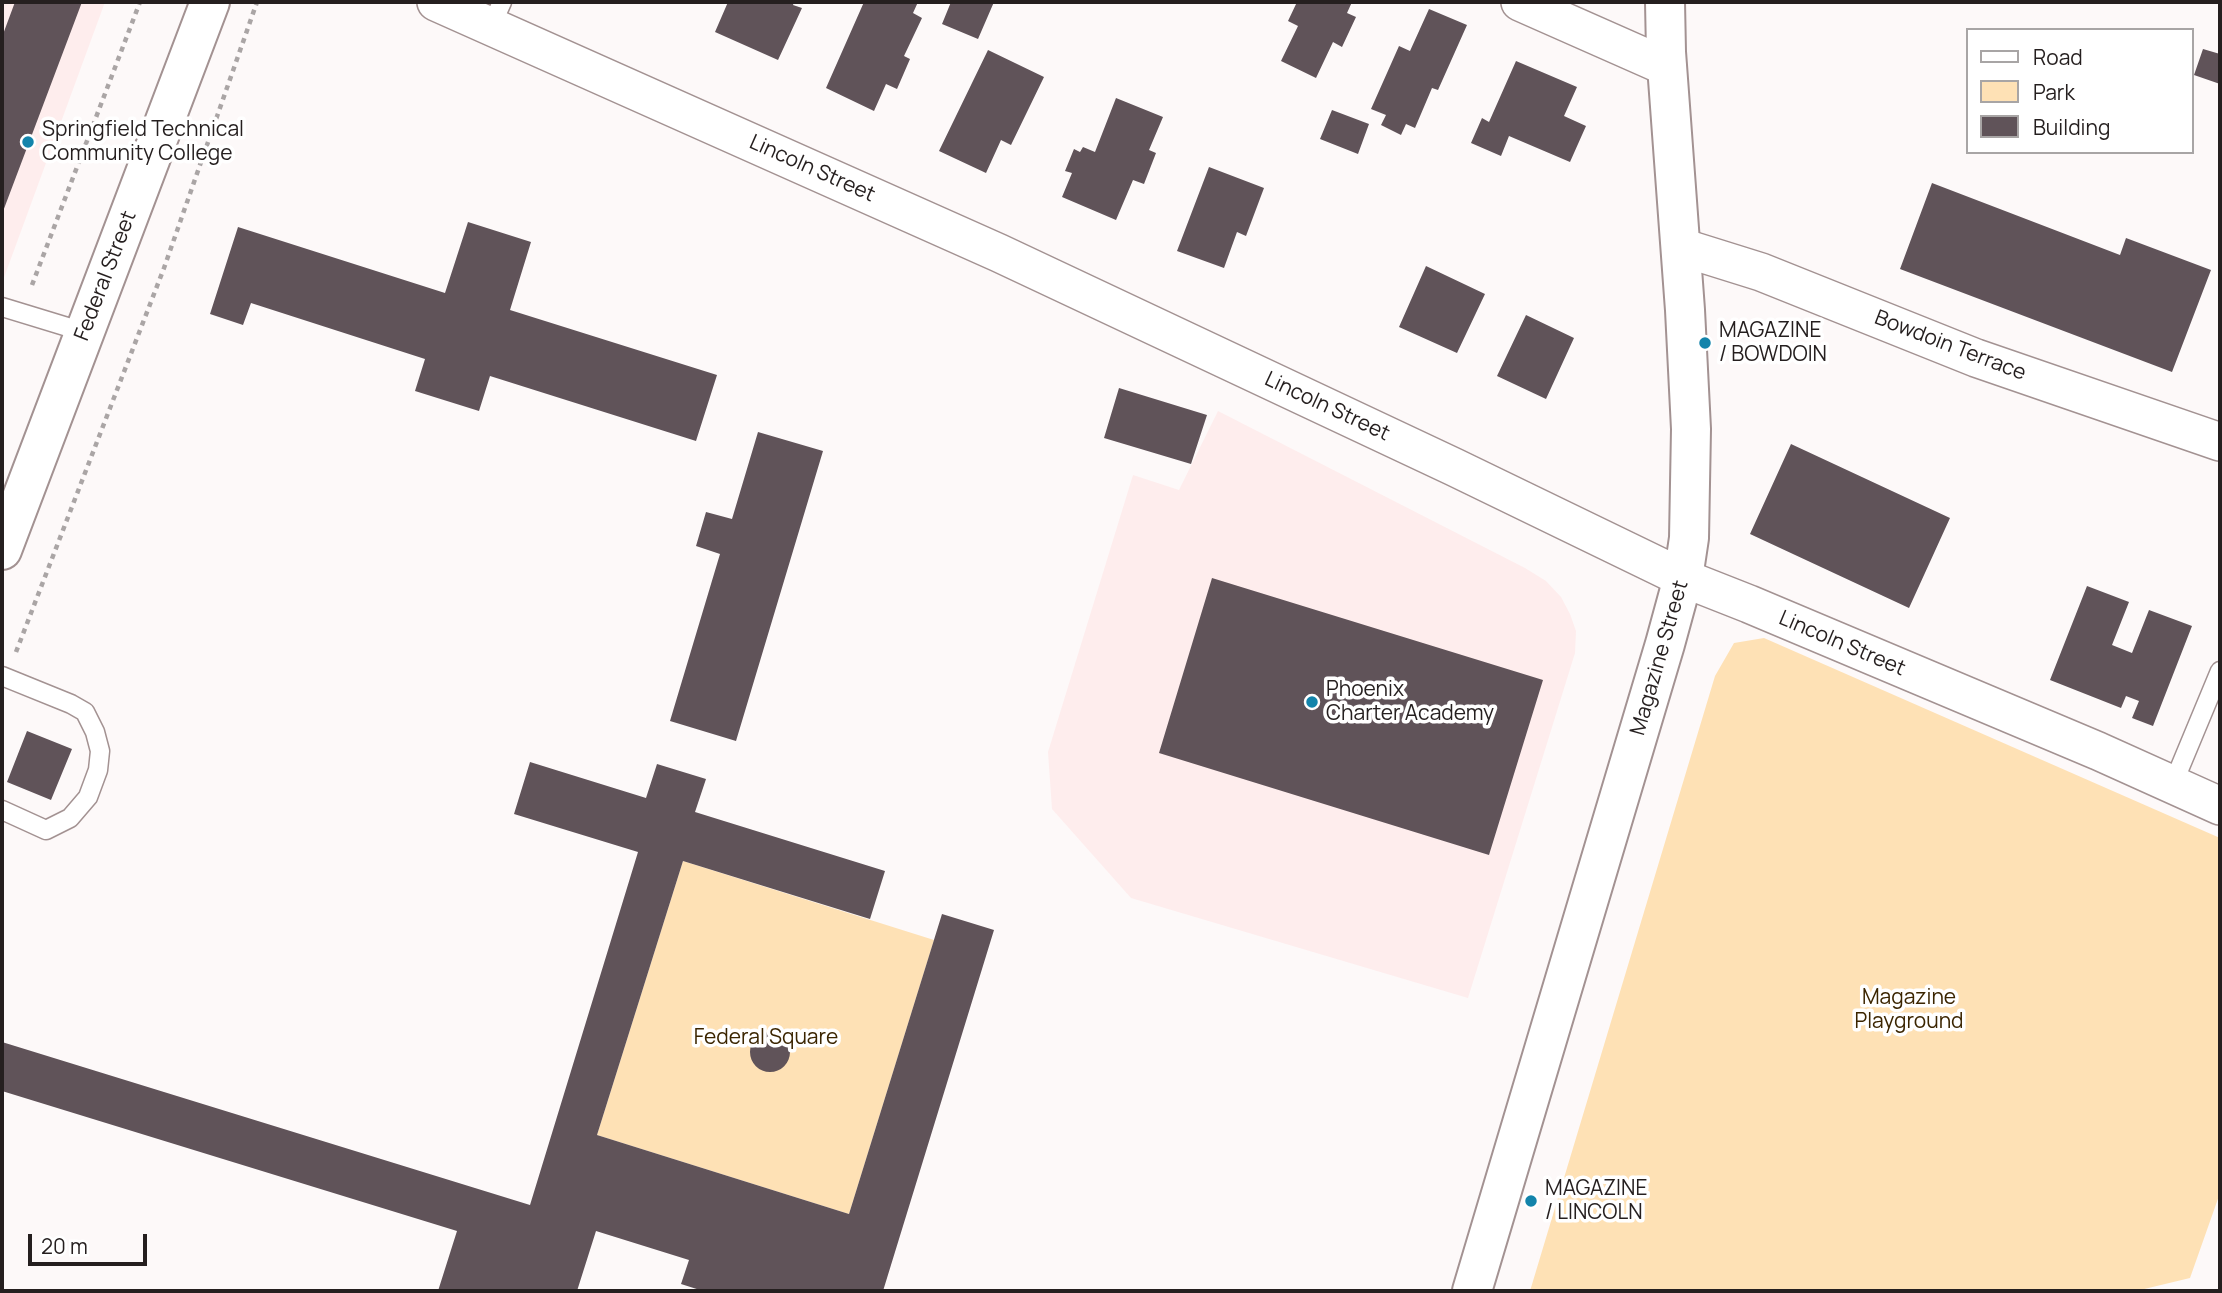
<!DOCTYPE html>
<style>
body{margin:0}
#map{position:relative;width:2222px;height:1293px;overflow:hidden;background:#fdf9f9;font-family:Manrope,sans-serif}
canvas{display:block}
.frame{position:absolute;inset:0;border:4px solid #251f1f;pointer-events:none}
.legend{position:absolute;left:1966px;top:28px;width:228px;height:126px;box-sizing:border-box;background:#fff;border:2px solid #a8a5a5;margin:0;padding:9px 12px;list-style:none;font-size:21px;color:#251f1f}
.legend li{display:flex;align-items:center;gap:14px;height:35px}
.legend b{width:35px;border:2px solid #a8a5a5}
.scale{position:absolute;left:28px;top:1234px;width:119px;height:32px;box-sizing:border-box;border:4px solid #251f1f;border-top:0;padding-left:9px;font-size:21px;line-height:24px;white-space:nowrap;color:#251f1f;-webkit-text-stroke:5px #fff;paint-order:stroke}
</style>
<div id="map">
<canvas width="2222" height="1293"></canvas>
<div class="frame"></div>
<ul class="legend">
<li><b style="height:9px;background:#fff"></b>Road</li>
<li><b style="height:19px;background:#fee1b5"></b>Park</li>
<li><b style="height:19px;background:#605359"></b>Building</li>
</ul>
<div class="scale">20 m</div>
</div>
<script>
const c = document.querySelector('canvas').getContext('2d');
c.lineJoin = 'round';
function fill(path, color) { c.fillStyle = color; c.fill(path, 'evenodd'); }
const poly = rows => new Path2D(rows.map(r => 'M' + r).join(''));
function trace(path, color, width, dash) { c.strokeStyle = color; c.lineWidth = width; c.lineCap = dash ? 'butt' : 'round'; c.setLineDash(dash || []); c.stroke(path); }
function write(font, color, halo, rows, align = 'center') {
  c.font = font + ' Manrope,sans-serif'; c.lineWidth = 7; c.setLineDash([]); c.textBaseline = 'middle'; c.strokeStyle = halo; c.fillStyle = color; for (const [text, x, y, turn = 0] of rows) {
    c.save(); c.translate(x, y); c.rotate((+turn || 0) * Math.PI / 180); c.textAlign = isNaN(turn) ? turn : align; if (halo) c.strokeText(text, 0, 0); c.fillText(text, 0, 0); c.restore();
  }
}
const built = poly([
 [2,2,105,2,2,283],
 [1218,411,1525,568,1546,581,1561,597,1570,614,1576,631,1575,653,1468,998,1131,898,1052,809,1048,752,1133,475,1179,490]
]);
const green = poly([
 [1764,638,2220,838,2220,1193,2190,1278,2136,1291,1530,1291,1715,676,1734,643],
 [683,861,934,940,849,1214,597,1135]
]);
const building = poly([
 [15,2,82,2,2,214,2,37],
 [728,2,794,2,793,5,802,8,778,60,715,32],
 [864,2,918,2,913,13,922,18,904,56,910,59,897,89,886,84,874,111,826,88],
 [951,2,994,2,978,39,942,24],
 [1297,2,1352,2,1347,13,1356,17,1342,47,1333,42,1316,78,1281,61,1298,26,1288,21],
 [1429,9,1467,25,1438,90,1432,88,1415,128,1406,124,1401,135,1381,125,1386,115,1371,109,1399,46,1410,51],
 [2203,49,2220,54,2220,84,2194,75],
 [988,50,1044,77,1011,145,1001,140,986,173,939,151],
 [1516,61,1577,87,1564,116,1586,126,1570,162,1509,136,1501,156,1471,143,1482,118,1489,122],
 [1116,98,1163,117,1149,150,1156,153,1144,184,1133,180,1116,220,1062,197,1072,173,1065,171,1074,149,1080,152,1083,147,1095,152],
 [1332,110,1369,124,1358,154,1320,139],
 [1209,167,1264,188,1246,236,1237,232,1224,268,1177,251],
 [1932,183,2120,255,2126,238,2211,270,2172,372,1900,269],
 [468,222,531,242,510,310,717,375,696,441,490,376,479,411,415,391,425,359,251,303,243,325,210,314,238,227,445,293],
 [1426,266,1485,294,1457,353,1399,327],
 [1526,315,1574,338,1546,399,1497,376],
 [1119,388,1207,415,1191,464,1104,438],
 [758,432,823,451,736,741,670,721,720,554,696,546,706,512,732,519],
 [1791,444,1950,518,1909,608,1750,534],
 [1212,578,1543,680,1489,855,1159,753],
 [2087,586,2129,602,2112,645,2132,653,2149,610,2192,626,2153,726,2132,718,2139,701,2126,696,2121,708,2050,680],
 [27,731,72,749,51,800,7,782],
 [530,762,646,798,657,764,706,779,695,812,885,871,870,919,683,861,597,1135,849,1214,942,914,994,930,883,1291,703,1291,681,1284,689,1260,596,1231,577,1291,438,1291,457,1231,2,1091,2,1042,530,1205,638,852,514,814],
 '750 1052a20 20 0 1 1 40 0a20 20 0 1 1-40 0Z'
]);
const path = poly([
 [32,285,140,2],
 [16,652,164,268,257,2]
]);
const service = poly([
 [491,27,502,2],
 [2,307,84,332],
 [2,676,71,704,85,712,95,732,100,751,98,770,88,797,70,818,46,830,2,810],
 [2173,784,2220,671]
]);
const minor = poly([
 [436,2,999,253,1454,467,1683,578,1749,604,2098,751,2220,806],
 [1520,2,1667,67],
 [1681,247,1761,272,1976,358,2220,442]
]);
const primary = poly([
 [2,550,210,2],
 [1472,1291,1665,644,1683,578,1689,538,1691,429,1685,310,1666,52,1665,2]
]);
const markers = [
 [28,142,7,"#1384ab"],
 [1705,343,7,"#1384ab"],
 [1312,702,7,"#1384ab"],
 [1531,1201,7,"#1384ab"]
];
const poiNames = [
 ["Springfield Technical",42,130],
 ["Community College",42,154],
 ["MAGAZINE",1719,331],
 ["/ BOWDOIN",1719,355],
 ["Phoenix",1326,690],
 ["Charter Academy",1326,714],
 ["MAGAZINE",1545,1189],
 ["/ LINCOLN",1545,1213]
];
const streetNames = [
 ["Lincoln Street",812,169,24],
 ["Federal Street",106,276,-69],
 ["Bowdoin Terrace",1950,346,21],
 ["Lincoln Street",1327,407,25],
 ["Lincoln Street",1842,644,23],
 ["Magazine Street",1660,658,-74]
];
const parkNames = [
 ["Magazine",1909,998],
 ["Playground",1909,1022],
 ["Federal Square",766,1038]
];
fill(built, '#feeded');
fill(green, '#fee1b5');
fill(building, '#605359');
trace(service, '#a39292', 21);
trace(minor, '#a39292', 40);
trace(primary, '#a39292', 42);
trace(path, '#aaa5a5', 4.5, [5, 5]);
trace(service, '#fff', 18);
trace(minor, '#fff', 37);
trace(primary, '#fff', 38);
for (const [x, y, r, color] of markers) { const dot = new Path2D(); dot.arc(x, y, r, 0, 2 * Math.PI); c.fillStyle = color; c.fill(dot); trace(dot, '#fff', 2.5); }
write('21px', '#251f1f', '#fff', poiNames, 'left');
write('21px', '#251f1f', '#fff', streetNames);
write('21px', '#3b2500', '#fff', parkNames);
</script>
